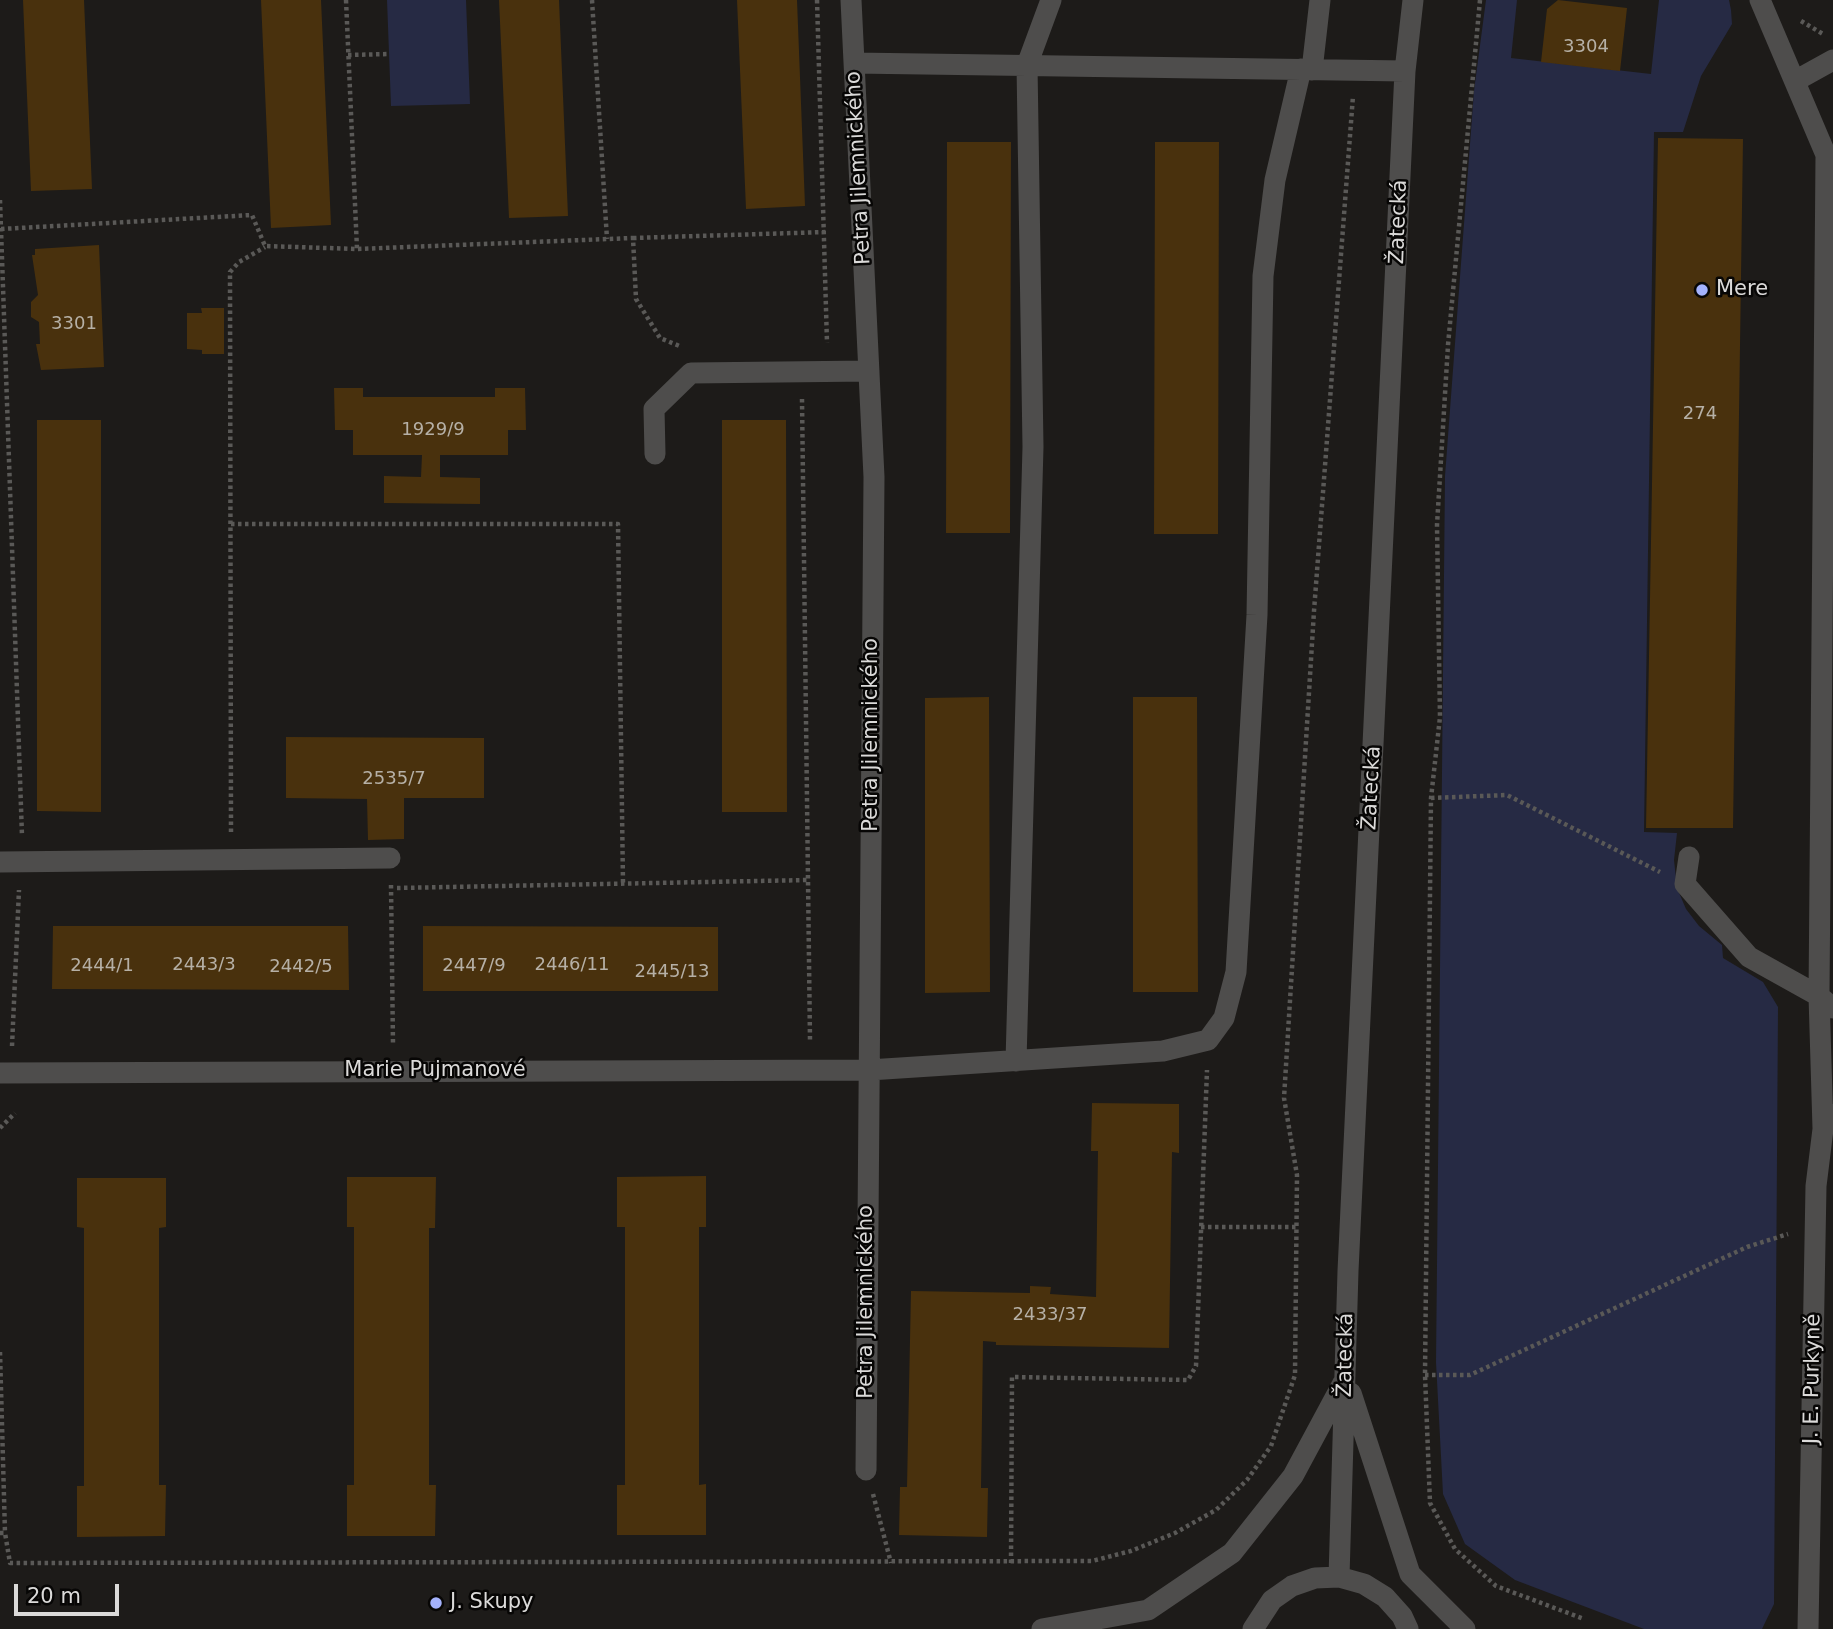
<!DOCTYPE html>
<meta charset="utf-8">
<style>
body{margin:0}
#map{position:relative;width:1833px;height:1629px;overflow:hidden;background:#1d1b19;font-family:"DejaVu Sans",sans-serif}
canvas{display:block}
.scale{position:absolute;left:14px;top:1584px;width:105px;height:32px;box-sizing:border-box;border:4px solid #dbdad9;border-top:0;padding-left:9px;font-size:21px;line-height:24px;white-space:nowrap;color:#dbdad9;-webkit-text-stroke:5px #070605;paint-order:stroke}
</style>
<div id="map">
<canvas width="1833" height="1629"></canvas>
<div class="scale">20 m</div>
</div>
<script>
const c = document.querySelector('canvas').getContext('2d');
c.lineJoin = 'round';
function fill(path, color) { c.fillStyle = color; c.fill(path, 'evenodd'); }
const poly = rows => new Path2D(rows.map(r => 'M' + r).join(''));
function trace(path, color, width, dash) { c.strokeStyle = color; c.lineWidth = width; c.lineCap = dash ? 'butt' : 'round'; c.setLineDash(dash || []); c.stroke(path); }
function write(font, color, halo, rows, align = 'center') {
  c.font = font + ' "DejaVu Sans",sans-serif'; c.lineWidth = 5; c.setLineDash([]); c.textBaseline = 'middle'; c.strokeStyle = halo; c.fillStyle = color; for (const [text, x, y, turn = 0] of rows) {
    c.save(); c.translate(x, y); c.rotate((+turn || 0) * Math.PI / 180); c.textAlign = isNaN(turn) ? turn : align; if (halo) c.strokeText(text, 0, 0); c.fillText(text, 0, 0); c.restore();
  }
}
const green = poly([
 [387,0,466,0,470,104,391,106],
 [1486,0,1517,0,1511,58,1651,74,1659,0,1729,0,1731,10,1732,24,1701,76,1683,132,1654,132,1644,832,1677,833,1674,860,1677,888,1686,909,1699,926,1722,945,1723,958,1763,982,1778,1007,1774,1604,1762,1629,1644,1629,1515,1580,1465,1544,1443,1494,1436,1362,1445,476,1474,91]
]);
const building = poly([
 [23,0,84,0,92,189,31,191],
 [261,0,321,0,331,225,271,228],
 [499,0,559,0,568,216,509,218],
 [737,0,797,0,805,206,746,209],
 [1558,0,1627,8,1620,71,1541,62,1547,9],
 [1658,138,1743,139,1733,828,1646,828],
 [947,142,1011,142,1010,533,946,533],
 [1155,142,1219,142,1218,534,1154,534],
 [99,245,104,367,41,370,36,344,40,344,39,322,31,317,31,302,38,295,32,255,35,255,35,249],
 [201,308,224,308,224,354,202,354,202,350,187,349,187,313,202,313],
 [334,388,363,388,363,397,495,397,495,388,525,388,526,430,508,430,508,455,440,455,440,477,480,478,480,504,384,503,384,476,421,477,422,455,353,455,353,430,335,430],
 [37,420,101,420,101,812,37,811],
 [722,420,786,420,787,812,722,812],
 [989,697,990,992,925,993,925,698],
 [1133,697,1197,697,1198,992,1133,992],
 [286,737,484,738,484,798,404,798,404,839,368,840,367,799,286,798],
 [53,926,348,926,349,990,52,989],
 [423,926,718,927,718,991,423,991],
 [1092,1103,1179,1104,1179,1153,1172,1152,1169,1348,996,1345,996,1342,983,1341,981,1488,988,1488,987,1537,899,1535,900,1487,907,1487,911,1291,1030,1293,1030,1286,1051,1287,1050,1294,1096,1297,1098,1151,1091,1151],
 [706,1176,706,1227,699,1227,699,1485,706,1484,706,1535,617,1535,617,1485,625,1485,625,1227,617,1227,617,1177],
 [347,1177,436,1177,435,1228,429,1228,429,1485,436,1485,435,1536,347,1536,347,1485,354,1485,354,1227,347,1227],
 [77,1178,166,1178,166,1227,159,1228,159,1485,166,1485,165,1536,77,1537,77,1486,84,1486,84,1228,77,1227]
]);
const path = poly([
 [346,0,357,249],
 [592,0,607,239],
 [817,0,827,343],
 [1480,0,1448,345,1437,525,1440,717,1431,798,1425,1375,1430,1503,1455,1549,1496,1586,1584,1619],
 [1801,21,1823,34],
 [348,55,389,54],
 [0,200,22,836],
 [1,229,252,215,265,246,357,249,633,238,636,299,660,338,682,347],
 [633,238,826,232],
 [802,399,810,1040],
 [231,524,618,524,623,883],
 [1431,798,1507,795,1660,872],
 [231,832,230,272,239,262,265,247],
 [391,885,393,1044],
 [397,888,809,880],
 [12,1046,19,890],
 [0,1128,15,1113],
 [1201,1227,1299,1227],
 [0,1352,5,1533],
 [1425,1375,1470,1375,1747,1247,1788,1234],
 [873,1494,891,1563],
 [0,1533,5,1533,10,1563,1092,1561,1131,1551,1175,1533,1216,1510,1247,1480,1271,1446,1295,1375,1297,1175,1284,1098,1314,611,1353,96],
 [1011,1563,1012,1377,1188,1380,1196,1366,1207,1070]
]);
const minor = poly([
 [851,0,874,477,866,1470],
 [1760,0,1826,155,1819,996,1833,1008],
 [854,63,1405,71],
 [1312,70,1320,0],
 [1795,81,1833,60],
 [655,454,654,409,691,373,869,371],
 [1689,857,1685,884,1749,957,1819,996,1823,1129],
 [0,862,390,858],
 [1016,1061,1033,447,1027,65,1051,0],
 [0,1073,869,1070,1163,1051,1208,1040,1224,1018,1236,972,1257,615,1263,276,1275,180,1301,69],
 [1351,1393,1410,1574,1465,1629],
 [1339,1577,1348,1271,1405,71,1413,0],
 [1042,1629,1148,1610,1232,1553,1293,1476,1343,1383],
 [1253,1629,1272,1600,1292,1586,1315,1578,1339,1577,1364,1584,1385,1597,1402,1616,1408,1629],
 [1808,1629,1816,1186,1823,1129,1833,1115]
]);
const markers = [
 [1702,290,7,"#a4b2fc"],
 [436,1603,7,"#a4b2fc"]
];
const numberNames = [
 ["3304",1586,47],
 ["3301",74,324],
 ["274",1700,414],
 ["1929/9",433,430],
 ["2535/7",394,779],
 ["2443/3",204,965],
 ["2446/11",572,965],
 ["2444/1",102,966],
 ["2447/9",474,966],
 ["2442/5",301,967],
 ["2445/13",672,972],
 ["2433/37",1050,1315]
];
const streetNames = [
 ["Petra Jilemnického",859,168,-93],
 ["Žatecká",1399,222,-88],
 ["Petra Jilemnického",872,735,-90],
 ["Žatecká",1372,788,-87],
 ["Marie Pujmanové",435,1071],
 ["Petra Jilemnického",867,1302,-90],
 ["Žatecká",1346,1355,-89],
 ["J. E. Purkyně",1813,1379,-89]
];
const poiNames = [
 ["Mere",1716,290],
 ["J. Skupy",450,1603]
];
fill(green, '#262a44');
fill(building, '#49310d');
trace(path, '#5a5957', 4.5, [3.5, 3.5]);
trace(minor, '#4e4d4c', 21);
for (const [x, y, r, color] of markers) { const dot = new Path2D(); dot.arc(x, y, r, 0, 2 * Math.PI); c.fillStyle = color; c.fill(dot); trace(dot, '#070605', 2.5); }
write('18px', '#b6b0a6', null, numberNames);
write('21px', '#dbdad9', '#070605', streetNames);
write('21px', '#dbdad9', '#070605', poiNames, 'left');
</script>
